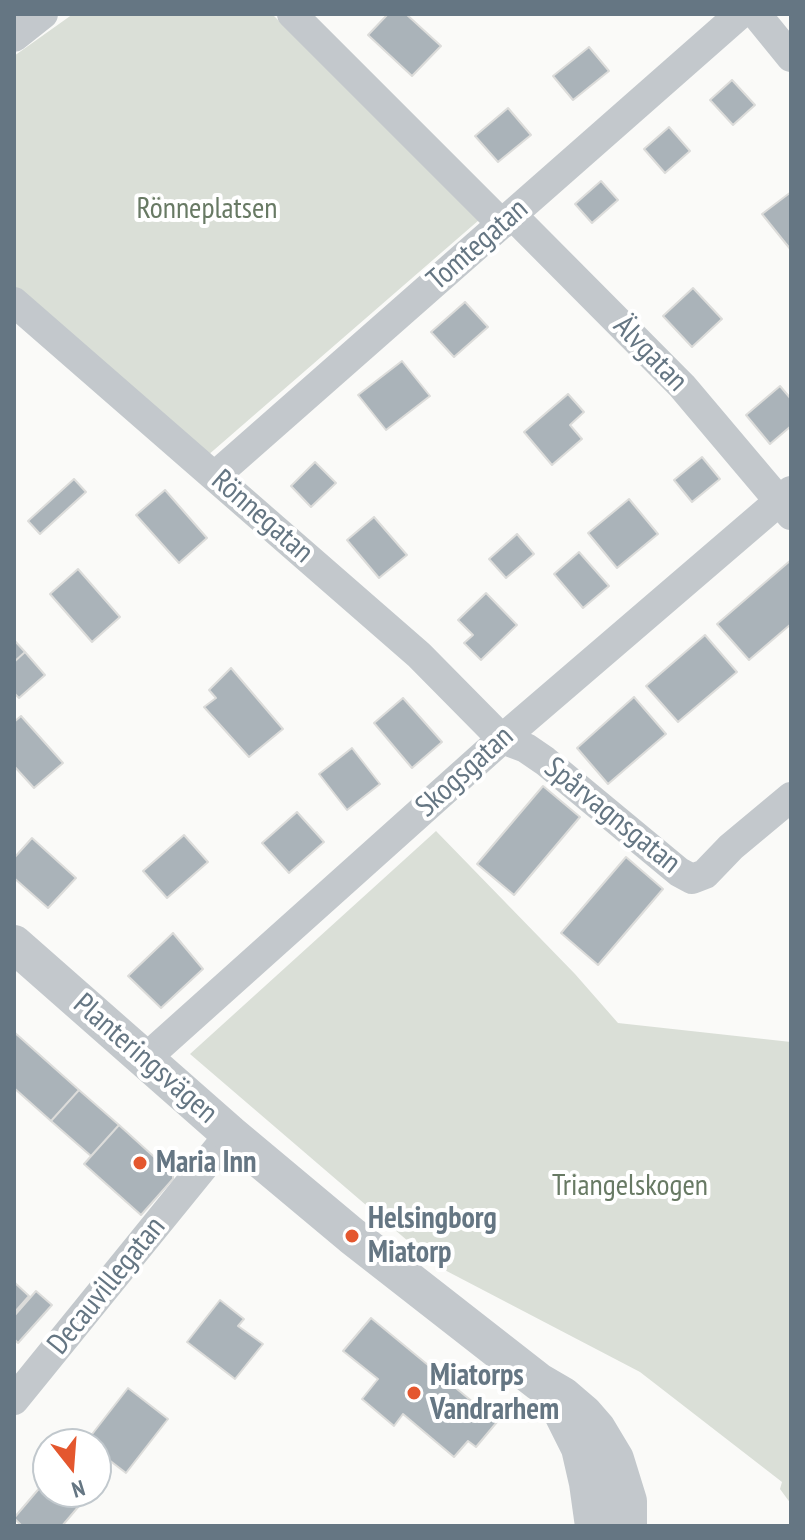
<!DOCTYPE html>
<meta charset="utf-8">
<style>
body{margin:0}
#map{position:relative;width:805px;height:1540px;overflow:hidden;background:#fafaf8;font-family:"PT Sans Narrow",sans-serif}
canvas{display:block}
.frame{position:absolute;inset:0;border:16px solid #657683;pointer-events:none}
.north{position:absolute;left:32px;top:1428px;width:80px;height:80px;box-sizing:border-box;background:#fff;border:2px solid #c1c8cd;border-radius:50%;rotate:163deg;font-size:22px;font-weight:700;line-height:32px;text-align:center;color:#657683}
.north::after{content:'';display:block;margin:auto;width:28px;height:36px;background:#e4572e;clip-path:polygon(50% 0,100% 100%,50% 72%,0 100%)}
</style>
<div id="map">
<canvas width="805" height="1540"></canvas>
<div class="frame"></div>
<div class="north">N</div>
</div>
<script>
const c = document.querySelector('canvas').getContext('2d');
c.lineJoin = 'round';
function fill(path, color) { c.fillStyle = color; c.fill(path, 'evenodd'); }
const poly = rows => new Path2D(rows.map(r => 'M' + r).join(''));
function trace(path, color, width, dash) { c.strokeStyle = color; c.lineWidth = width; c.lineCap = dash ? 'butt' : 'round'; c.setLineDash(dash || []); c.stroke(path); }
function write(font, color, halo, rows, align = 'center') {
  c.font = font + ' "PT Sans Narrow",sans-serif'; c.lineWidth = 8; c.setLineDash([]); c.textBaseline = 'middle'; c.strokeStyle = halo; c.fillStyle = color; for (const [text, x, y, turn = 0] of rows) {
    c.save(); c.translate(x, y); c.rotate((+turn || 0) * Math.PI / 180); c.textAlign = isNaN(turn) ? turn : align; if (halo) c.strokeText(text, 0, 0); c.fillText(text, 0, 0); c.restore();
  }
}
const green = poly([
 [73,14,272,14,479,220,207,456,14,288,14,56],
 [436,831,575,974,618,1023,791,1042,791,1504,780,1489,782,1482,640,1372,437,1266,190,1054]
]);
const building = poly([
 [388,14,406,14,441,46,412,76,368,35,388,14],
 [589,47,609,71,573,100,553,76,589,47],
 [732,80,755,105,733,125,710,100,732,80],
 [508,108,531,135,498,162,475,136,508,108],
 [669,127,690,151,665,173,644,149,669,127],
 [601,181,618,200,592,223,575,204,601,181],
 [791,192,791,250,762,214,791,192],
 [693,288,722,319,692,347,663,316,693,288],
 [465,302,488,327,454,357,431,332,465,302],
 [402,361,430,396,386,430,358,395,402,361],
 [780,386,791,399,791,426,770,444,746,415,780,386],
 [568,394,584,412,570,425,582,439,552,465,524,432,568,394],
 [702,457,720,479,692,502,674,480,702,457],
 [315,462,336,483,311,507,291,486,315,462],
 [74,479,86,492,40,534,28,521,74,479],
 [165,490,207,538,179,563,136,515,165,490],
 [629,499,658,534,617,568,588,533,629,499],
 [374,517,407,555,379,578,347,540,374,517],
 [517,534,534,554,506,578,489,559,517,534],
 [579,552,609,586,583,608,554,574,579,552],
 [791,560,791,624,749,660,717,624,791,560],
 [78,569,120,617,92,642,50,594,78,569],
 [486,593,517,625,481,660,464,643,473,635,458,620,486,593],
 [705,635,737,672,678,722,646,686,705,635],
 [14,640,25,652,14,662,14,640],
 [25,652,45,675,19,698,14,693,14,662,25,652],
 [231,668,283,729,249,757,204,707,216,698,209,690,231,668],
 [634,697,666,734,608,784,577,748,634,697],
 [403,698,442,742,412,768,374,723,403,698],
 [21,716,63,763,34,788,14,766,14,722,21,716],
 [352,748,380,784,347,810,319,774,352,748],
 [543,786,580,817,514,895,477,864,543,786],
 [297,812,324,842,289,873,262,843,297,812],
 [184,835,208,862,167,898,143,871,184,835],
 [32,838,76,878,48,908,14,878,14,858,32,838],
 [626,857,663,889,598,965,561,933,626,857],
 [173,933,203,969,161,1008,128,976,173,933],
 [14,1032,79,1090,51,1121,14,1088,14,1032],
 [79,1090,119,1125,91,1156,51,1121,79,1090],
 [119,1125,173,1174,173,1179,141,1215,84,1164,119,1125],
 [14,1282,29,1296,14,1313,14,1282],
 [36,1291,52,1305,18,1343,14,1339,14,1316,36,1291],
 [220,1300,244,1319,238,1326,263,1344,235,1379,187,1342,220,1300],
 [371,1318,497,1422,476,1447,468,1441,454,1457,403,1414,394,1426,362,1399,378,1379,343,1351,371,1318],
 [128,1388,168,1419,126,1473,96,1450,96,1444,86,1442,128,1388],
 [48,1478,48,1492,90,1493,62,1526,22,1526,14,1518,48,1478]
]);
const minor = poly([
 [292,14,502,224],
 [756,14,791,57],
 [14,37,43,14],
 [512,215,682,386,791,515],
 [14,302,419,655,502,739,526,748,545,761,679,872,692,879,705,874,731,847,791,797],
 [215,476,740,14],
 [145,1059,502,739,791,491],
 [14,1400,230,1134]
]);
const tertiary = poly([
 [14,944,230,1134,352,1236,539,1382,563,1396,584,1414,597,1429,615,1459,628,1501,628,1526],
 [559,1406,580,1448,588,1483,594,1526]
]);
const markers = [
 [140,1163,8,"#e4572e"],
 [352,1236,8,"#e4572e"],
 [414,1393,8,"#e4572e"]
];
const parkNames = [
 ["Rönneplatsen",207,209],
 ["Triangelskogen",630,1186]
];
const streetNames = [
 ["Tomtegatan",478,245,-41],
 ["Älvgatan",650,354,46],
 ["Rönnegatan",262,517,41],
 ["Skogsgatan",465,772,-42],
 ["Spårvagnsgatan",612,816,39],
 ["Planteringsvägen",145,1059,41],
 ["Decauvillegatan",107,1286,-51]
];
const poiNames = [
 ["Maria Inn",156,1163],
 ["Helsingborg",368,1219],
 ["Miatorp",368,1253],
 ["Miatorps",430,1376],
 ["Vandrarhem",430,1410]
];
fill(green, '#dadfd7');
fill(building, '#aab3b9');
trace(building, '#dcdcda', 2);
trace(minor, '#c3c8cc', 30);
trace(tertiary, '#c3c8cc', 38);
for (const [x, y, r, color] of markers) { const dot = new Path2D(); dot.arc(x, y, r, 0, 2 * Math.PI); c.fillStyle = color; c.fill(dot); trace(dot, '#fff', 3); }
write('30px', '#687a64', '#fff', parkNames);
write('30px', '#657683', '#fff', streetNames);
write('bold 30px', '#657683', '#fff', poiNames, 'left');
</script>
